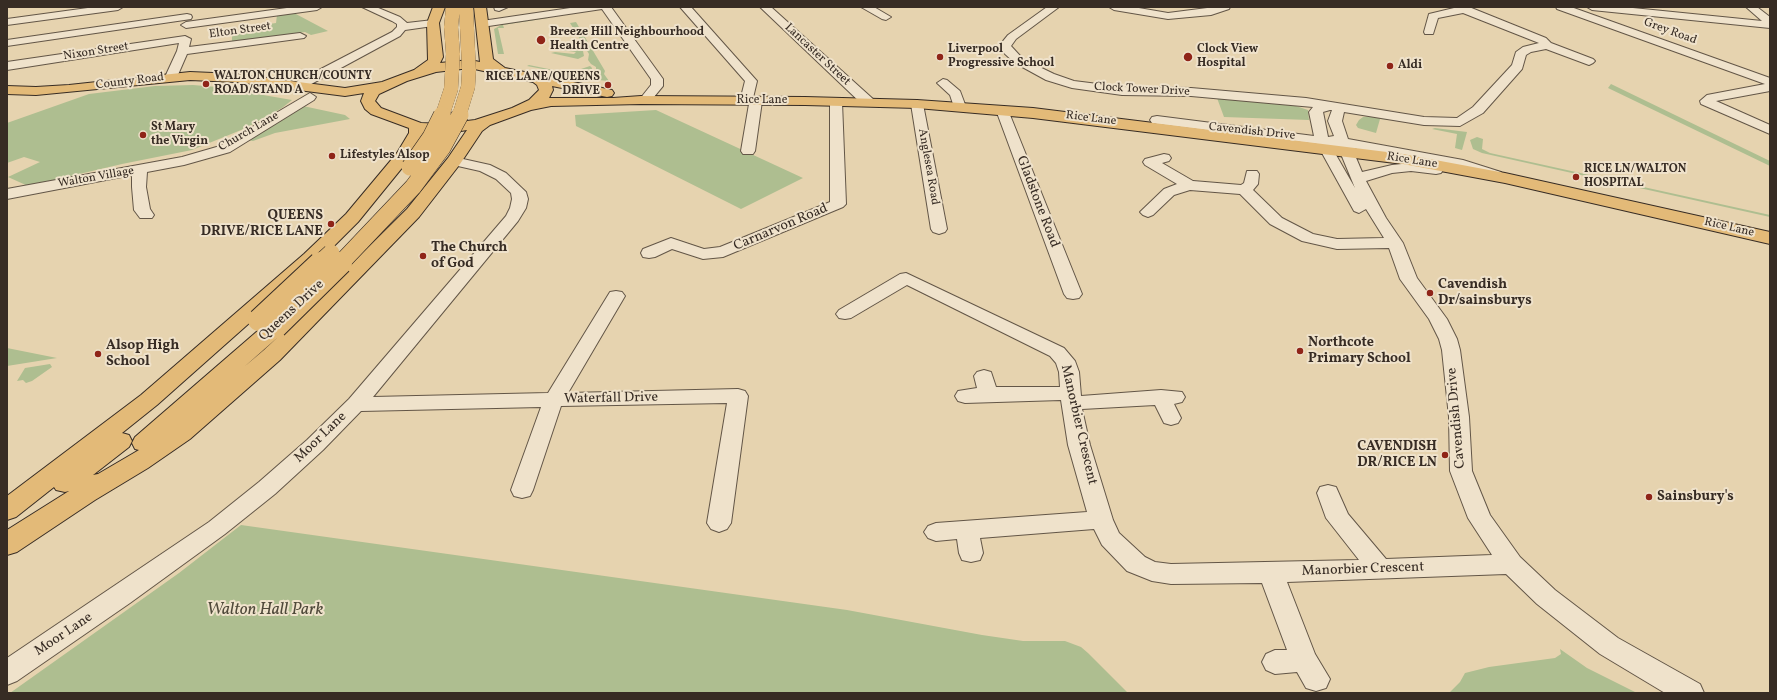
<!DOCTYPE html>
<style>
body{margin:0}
#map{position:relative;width:1777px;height:700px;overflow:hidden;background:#e6d3af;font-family:Vollkorn,serif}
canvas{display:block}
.frame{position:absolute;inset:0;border:8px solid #372c24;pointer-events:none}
</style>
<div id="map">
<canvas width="1777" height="700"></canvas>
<div class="frame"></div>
</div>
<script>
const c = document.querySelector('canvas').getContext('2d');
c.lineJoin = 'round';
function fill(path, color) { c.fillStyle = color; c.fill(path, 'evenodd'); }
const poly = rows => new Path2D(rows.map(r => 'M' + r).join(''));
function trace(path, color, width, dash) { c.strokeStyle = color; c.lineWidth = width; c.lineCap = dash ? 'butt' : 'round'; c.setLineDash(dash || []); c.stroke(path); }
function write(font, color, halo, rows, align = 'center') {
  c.font = font + ' Vollkorn,serif'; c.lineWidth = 4; c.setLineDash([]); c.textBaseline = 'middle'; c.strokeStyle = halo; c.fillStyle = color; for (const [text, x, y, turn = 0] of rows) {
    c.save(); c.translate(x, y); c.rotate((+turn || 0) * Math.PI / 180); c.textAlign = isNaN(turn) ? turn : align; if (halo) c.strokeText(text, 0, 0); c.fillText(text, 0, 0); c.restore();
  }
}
const green = poly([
 [294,13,328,31,311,35,305,32,232,42,232,33,241,32,242,28,276,23,277,15],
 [541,18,548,18,503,25,504,28,498,28,504,54,498,54,494,29,503,24],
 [576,22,605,71,604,74,609,81,598,80,600,77,596,72,596,67,591,64,588,60,589,54,570,23],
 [574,45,583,51,584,56,578,59,551,53,555,52,574,54,576,52,553,49],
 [529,65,583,76,581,69,590,66,592,68,591,73,596,79,527,66],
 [1611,84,1770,161,1770,166,1608,88],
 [193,85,217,87,292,100,282,108,246,128,192,150,122,164,28,186,8,177,40,162,24,157,7,163,7,123,89,94,155,86],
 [1217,98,1296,106,1308,110,1309,120,1224,117],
 [303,106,345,115,350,119,275,133,253,141,246,140],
 [656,110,803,178,741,209,576,126,575,115],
 [1371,116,1393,120,1380,119,1376,133,1358,128,1356,125,1359,120,1363,117],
 [1435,128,1467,132,1462,150,1455,148,1457,134,1432,129],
 [1477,137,1483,139,1482,149,1490,153,1770,215,1770,217,1482,153,1473,149,1470,140],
 [7,348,57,358,7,366],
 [50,364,52,367,32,381,26,383,23,380,17,381,25,368],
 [241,525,847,610,982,635,1023,641,1065,641,1081,647,1088,653,1128,693,10,693,179,573],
 [1560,649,1587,668,1637,693,1449,693,1460,682,1465,673,1489,667,1555,658,1561,654]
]);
const minor = poly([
 [95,7,123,7,118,10,7,25,7,19,95,7],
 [294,7,322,7,317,10,186,28,181,25,186,22,294,7],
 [362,7,376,7,400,17,407,23,433,20,438,23,433,26,405,30,400,36,302,89,294,89,292,86,294,83,392,32,397,27,397,24,392,21,362,7],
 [494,7,508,7,499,11,495,10,494,7],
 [577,7,611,7,663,79,663,86,649,103,645,104,639,100,651,85,651,79,602,9,482,27,477,24,482,21,577,7],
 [680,7,691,7,757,81,753,98,761,98,762,101,755,151,753,154,743,154,741,151,749,104,741,104,740,101,745,81,680,7],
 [760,7,771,7,873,99,874,102,873,105,863,105,760,7],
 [861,7,874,7,891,17,886,20,882,19,861,7],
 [1047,7,1059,7,1016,39,1011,46,1023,59,1054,74,1074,81,1122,87,1191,88,1306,98,1424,117,1457,118,1473,107,1512,65,1516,52,1523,47,1539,43,1463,13,1438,18,1433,34,1425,34,1424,32,1429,14,1454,8,1453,7,1469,7,1546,38,1551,43,1593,59,1595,61,1593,63,1589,65,1546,49,1531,52,1526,55,1522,69,1483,113,1460,126,1424,125,1344,112,1342,121,1348,139,1463,160,1501,172,1503,175,1501,178,1496,179,1460,168,1352,148,1362,172,1392,165,1411,163,1436,166,1441,167,1443,170,1441,173,1436,174,1411,171,1392,173,1366,181,1386,218,1403,243,1417,278,1447,319,1457,339,1460,350,1469,417,1472,471,1490,515,1520,557,1555,590,1618,638,1700,684,1704,693,1665,693,1600,654,1537,604,1506,574,1287,582,1315,654,1330,679,1326,688,1316,691,1306,688,1297,672,1275,674,1266,670,1262,662,1266,654,1275,650,1287,650,1262,583,1171,584,1152,581,1127,571,1102,545,1094,529,980,538,983,553,980,560,971,562,962,560,959,553,957,539,936,541,928,538,924,532,928,526,936,523,1087,512,1068,445,1061,400,965,403,958,401,955,396,958,391,977,388,974,376,977,372,984,370,991,372,996,387,1060,387,1059,372,1056,363,1050,356,907,285,851,318,845,319,839,318,836,314,839,310,900,274,906,273,1064,348,1075,361,1079,372,1081,396,1161,390,1182,392,1185,397,1182,402,1174,404,1181,418,1178,423,1171,425,1164,423,1155,405,1082,409,1090,445,1113,520,1119,533,1145,557,1155,562,1171,564,1359,560,1326,518,1317,493,1320,487,1328,485,1336,487,1348,514,1386,559,1492,555,1468,518,1450,471,1449,417,1442,350,1439,339,1429,319,1400,279,1389,248,1337,249,1302,241,1270,224,1240,194,1190,190,1174,195,1153,215,1148,217,1143,215,1140,212,1164,189,1177,184,1145,165,1143,162,1145,159,1164,154,1169,155,1171,158,1169,161,1162,163,1193,181,1241,185,1244,183,1247,171,1257,171,1259,174,1258,184,1253,190,1282,218,1313,234,1337,239,1384,238,1366,209,1359,213,1354,211,1317,144,1157,124,1152,123,1150,120,1152,117,1157,116,1314,136,1309,112,1313,107,1191,96,1122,95,1072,88,1046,80,1015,63,1005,54,999,46,1008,35,1047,7],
 [1330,110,1332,110,1328,121,1334,136,1328,137,1323,112,1330,110],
 [1332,148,1341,154,1355,188,1332,148],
 [1109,7,1133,7,1168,13,1215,7,1230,7,1229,9,1211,15,1168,19,1114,10,1109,7],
 [1556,7,1571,7,1770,78,1770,91,1716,101,1770,125,1770,134,1701,104,1700,101,1707,95,1765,84,1557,9,1556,7],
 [1587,7,1623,7,1762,21,1746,7,1757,7,1770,17,1770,28,1592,10,1587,7],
 [187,14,191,15,192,17,191,19,7,46,7,40,187,14],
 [300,33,306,36,304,38,187,54,177,77,171,81,165,77,177,51,179,43,7,70,7,62,185,36,191,39,189,47,300,33],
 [943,79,947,80,960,91,966,107,965,110,955,110,950,95,937,83,943,79],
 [310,93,316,97,314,100,230,152,184,165,147,172,146,187,150,209,154,215,152,218,140,218,134,210,132,187,132,175,7,199,7,189,182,157,220,146,310,93],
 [836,98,842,102,846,204,843,207,723,257,703,259,672,249,655,257,649,258,643,257,641,253,643,249,671,238,704,249,720,247,830,202,830,102,836,98],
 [917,100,923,104,947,229,945,232,939,234,933,232,931,229,911,104,917,100],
 [1002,106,1008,110,1082,294,1079,298,1073,299,1067,298,1064,294,996,110,1002,106],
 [454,157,490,165,506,173,526,192,528,199,526,208,518,221,373,397,548,393,610,292,616,291,622,292,625,296,568,393,738,389,745,391,748,396,731,523,727,529,719,532,711,529,707,523,727,403,561,406,533,490,530,496,522,498,514,496,511,490,541,407,361,411,323,450,275,494,225,534,130,603,17,681,7,685,7,658,209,522,259,482,307,440,349,399,506,216,510,208,512,199,511,193,496,179,480,171,449,164,447,161,449,158,454,157]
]);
const trunk = poly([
 [433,7,445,7,439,23,443,57,440,63,470,60,480,62,474,7,486,7,493,59,505,68,607,89,612,90,614,93,612,96,607,97,552,86,553,90,549,98,613,98,641,96,805,97,917,100,1033,108,1403,154,1505,173,1770,232,1770,244,1505,183,1403,164,1033,118,917,108,805,105,641,104,551,106,531,110,490,125,482,131,460,164,419,217,280,360,190,439,148,468,95,500,17,552,7,555,7,530,69,491,65,492,56,490,54,487,16,517,7,520,7,496,141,395,304,254,346,214,397,153,409,133,409,128,371,114,365,109,361,101,364,93,345,96,236,82,190,80,36,95,7,94,7,86,36,87,69,85,190,72,236,74,345,88,382,82,414,70,428,60,427,23,433,7],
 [470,68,533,82,537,85,539,90,529,100,512,108,475,120,443,124,421,123,381,108,375,101,379,94,407,81,436,72,470,68],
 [467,130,448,158,407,209,285,330,287,327,284,322,276,321,268,322,135,437,132,443,135,449,139,450,98,474,93,475,129,447,132,441,129,435,122,433,157,405,318,262,358,222,410,158,425,132,443,134,467,130],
 [278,337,264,350,244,367,278,337]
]);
const trunkBridgeFar2 = poly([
 [442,116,451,89,453,54,451,27,453,7],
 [459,116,468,87,469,70,466,7]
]);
const trunkBridgeFar1 = poly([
 [410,167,431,137,442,115],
 [319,264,331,253],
 [340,264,413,187,442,148,460,115]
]);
const trunkBridge = poly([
 [259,320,320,263],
 [276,327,341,263]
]);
const markers = [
 [541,40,5,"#8f2418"],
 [940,57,4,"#8f2418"],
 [1188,57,5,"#8f2418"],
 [1390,66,4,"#8f2418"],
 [206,84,4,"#8f2418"],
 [608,85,4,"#8f2418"],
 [143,135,4,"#8f2418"],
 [332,156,4,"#8f2418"],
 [1576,177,4,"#8f2418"],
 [331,224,4,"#8f2418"],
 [423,256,4,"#8f2418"],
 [1430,293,4,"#8f2418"],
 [1300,351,4,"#8f2418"],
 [98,354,4,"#8f2418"],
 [1445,455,4,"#8f2418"],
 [1649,497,4,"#8f2418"]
];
const farStreetnames = [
 ["Elton Street",240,31,-8],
 ["Grey Road",1670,32,20],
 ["Nixon Street",96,52,-9],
 ["Lancaster Street",817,55,43],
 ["County Road",130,82,-7],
 ["Clock Tower Drive",1142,90,3],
 ["Rice Lane",762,101],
 ["Rice Lane",1091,119,7],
 ["Church Lane",249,132,-30],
 ["Cavendish Drive",1252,132,6],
 ["Rice Lane",1412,161,9],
 ["Anglesea Road",928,167,80],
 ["Walton Village",96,178,-10],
 ["Rice Lane",1729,228,13]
];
const farPoinames = [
 ["Breeze Hill Neighbourhood",550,33],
 ["Health Centre",550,47],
 ["Liverpool",948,50],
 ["Progressive School",948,64],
 ["Clock View",1197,50],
 ["Hospital",1197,64],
 ["Aldi",1398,66],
 ["WALTON CHURCH/COUNTY",214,77],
 ["ROAD/STAND A",214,91],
 ["RICE LANE/QUEENS",600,78,"right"],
 ["DRIVE",600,92,"right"],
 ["St Mary",151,128],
 ["the Virgin",151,142],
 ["Lifestyles Alsop",340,156],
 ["RICE LN/WALTON",1584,170],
 ["HOSPITAL",1584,184]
];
const streetNames = [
 ["Gladstone Road",1037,202,69],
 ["Carnarvon Road",781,228,-23],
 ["Queens Drive",292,311,-43],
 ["Waterfall Drive",611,399,-1],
 ["Cavendish Drive",1457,418,-95],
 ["Manorbier Crescent",1078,425,77],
 ["Moor Lane",321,438,-44],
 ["Manorbier Crescent",1363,570,-2],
 ["Moor Lane",64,635,-34]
];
const poiNames = [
 ["QUEENS",323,216,"right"],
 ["DRIVE/RICE LANE",323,232,"right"],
 ["The Church",431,248],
 ["of God",431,264],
 ["Cavendish",1438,285],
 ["Dr/sainsburys",1438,301],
 ["Northcote",1308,343],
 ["Primary School",1308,359],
 ["Alsop High",106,346],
 ["School",106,362],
 ["CAVENDISH",1437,447,"right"],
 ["DR/RICE LN",1437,463,"right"],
 ["Sainsbury's",1657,497]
];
const nearParknames = [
 ["Walton Hall Park",265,611]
];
fill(green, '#aebe90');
trace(minor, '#635647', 2);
trace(trunk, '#372c24', 2);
fill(minor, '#efe2cb');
fill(trunk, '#e3ba78');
trace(trunkBridgeFar2, '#372c24', 14, []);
trace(trunkBridgeFar1, '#372c24', 18, []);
trace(trunkBridge, '#372c24', 24, []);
trace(trunkBridgeFar2, '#e3ba78', 14);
trace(trunkBridgeFar1, '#e3ba78', 17);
trace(trunkBridge, '#e3ba78', 22);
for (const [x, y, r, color] of markers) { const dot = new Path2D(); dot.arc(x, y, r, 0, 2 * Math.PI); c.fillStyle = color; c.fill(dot); trace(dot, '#efe2cb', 1.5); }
write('12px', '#372c24', '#efe2cb', farStreetnames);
write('bold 12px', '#372c24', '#efe2cb', farPoinames, 'left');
write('14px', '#372c24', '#efe2cb', streetNames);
write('bold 14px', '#372c24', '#efe2cb', poiNames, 'left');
write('italic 17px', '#4f493a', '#efe2cb', nearParknames);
</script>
